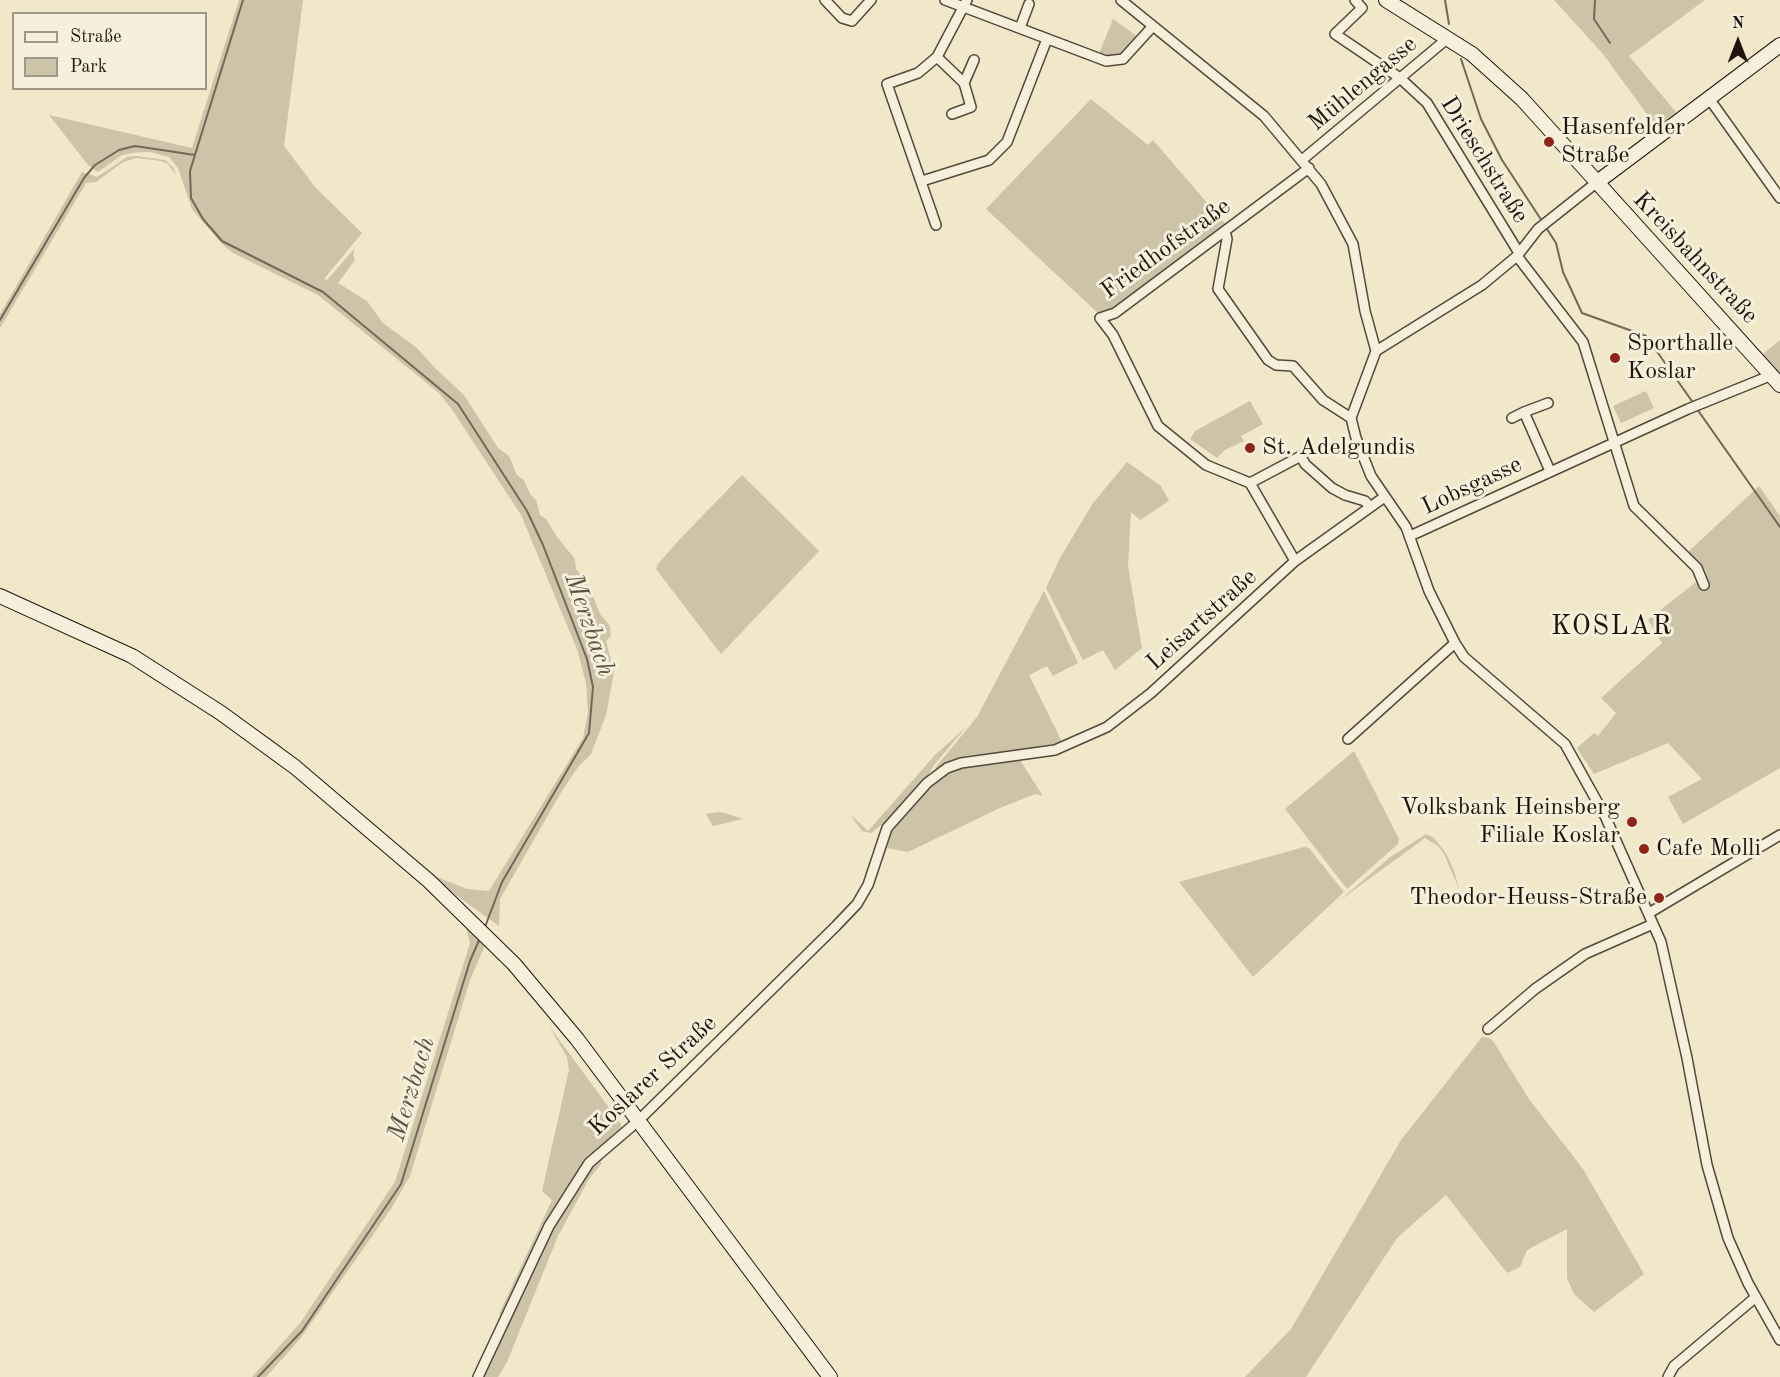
<!DOCTYPE html>
<meta charset="utf-8">
<style>
body{margin:0}
#map{position:relative;width:1780px;height:1377px;overflow:hidden;background:#f1e7c9;font-family:"Old Standard TT",serif}
canvas{display:block}
.legend{position:absolute;left:12px;top:12px;width:195px;height:78px;box-sizing:border-box;background:#f6efdc;border:2px solid #a09788;margin:0;padding:8px 10px;list-style:none;font-size:18px;color:#20130b}
.legend li{display:flex;align-items:center;gap:12px;height:30px}
.legend b{width:30px;border:2px solid #a09788}
.north{position:absolute;left:1708px;top:12px;width:60px;height:60px;-webkit-text-stroke:4px #f6efdc;paint-order:stroke;rotate:0deg;font-size:16px;font-weight:700;line-height:24px;text-align:center;color:#20130b}
.north::after{content:'';display:block;margin:auto;width:21px;height:27px;background:#20130b;clip-path:polygon(50% 0,100% 100%,50% 72%,0 100%)}
</style>
<div id="map">
<canvas width="1780" height="1377"></canvas>
<ul class="legend">
<li><b style="height:8px;background:#f6efdc"></b>Straße</li>
<li><b style="height:16px;background:#cdc3a9"></b>Park</li>
</ul>
<div class="north">N</div>
</div>
<script>
const c = document.querySelector('canvas').getContext('2d');
c.lineJoin = 'round';
function fill(path, color) { c.fillStyle = color; c.fill(path, 'evenodd'); }
const poly = rows => new Path2D(rows.map(r => 'M' + r).join(''));
function trace(path, color, width, dash) { c.strokeStyle = color; c.lineWidth = width; c.lineCap = dash ? 'butt' : 'round'; c.setLineDash(dash || []); c.stroke(path); }
function write(font, color, halo, rows, align = 'center') {
  c.font = font + ' "Old Standard TT",serif'; c.lineWidth = 6; c.setLineDash([]); c.textBaseline = 'middle'; c.strokeStyle = halo; c.fillStyle = color; for (const [text, x, y, turn = 0] of rows) {
    c.save(); c.translate(x, y); c.rotate((+turn || 0) * Math.PI / 180); c.textAlign = isNaN(turn) ? turn : align; if (halo) c.strokeText(text, 0, 0); c.fillText(text, 0, 0); c.restore();
  }
}
const green = poly([
 [239,0,303,0,284,146,316,188,362,233,324,279,327,280,355,248,353,254,355,260,338,283,367,301,383,323,417,348,435,368,464,395,498,448,509,456,517,475,524,480,530,494,536,500,540,515,546,519,557,537,575,559,576,569,590,588,600,614,610,626,611,636,606,641,614,672,606,715,591,754,578,767,560,794,500,899,499,926,428,875,250,729,252,726,276,742,437,877,467,889,489,891,583,738,588,712,586,683,577,649,521,515,453,411,439,393,318,295,233,253,222,244,192,209,178,168,169,157,150,152,132,153,122,155,98,172,88,165,49,115,192,148],
 [1554,0,1705,0,1629,56,1676,112,1657,128,1603,54],
 [1113,19,1138,37,1121,55,1108,58,1099,54],
 [1091,99,1148,145,1153,140,1227,226,1113,312,1099,314,986,209],
 [137,156,165,160,173,167,176,175,168,164,161,161,136,158,123,162,96,182,86,183,0,328,0,314,82,172,97,177,127,157],
 [1780,340,1780,373,1763,354],
 [1646,391,1654,408,1621,423,1613,406],
 [1250,401,1263,424,1241,436,1244,441,1225,450,1217,458,1190,439,1195,431],
 [1127,462,1161,486,1169,501,1140,520,1131,512,1128,566,1142,648,1115,670,1103,650,1083,660,1046,588,1060,558,1093,503],
 [742,475,819,551,721,654,656,569,658,564,678,541],
 [1759,486,1780,516,1780,768,1683,824,1668,797,1702,779,1668,743,1594,774,1577,748,1594,733,1598,736,1616,713,1601,698,1662,643,1648,620,1705,575,1688,552],
 [1044,591,1078,663,1053,676,1047,666,1029,675,1062,742,1033,749,964,756,937,769,935,768,977,717],
 [966,727,934,765,925,780,889,819,871,833,862,831,850,814,868,831,935,755],
 [1354,751,1399,839,1398,844,1347,889,1285,809],
 [1020,760,1043,796,1035,794,1000,808,908,852,887,848,893,827,938,778,972,764],
 [719,812,725,813,743,819,713,826,706,814],
 [1426,834,1434,838,1446,853,1454,871,1459,889,1444,854,1438,846,1425,838,1339,901,1389,858],
 [1304,847,1309,848,1344,892,1253,977,1179,882],
 [465,923,485,945,470,980,410,1176,391,1209,300,1339,266,1377,252,1377,300,1323,395,1182,470,943],
 [549,1026,621,1124,621,1127,573,1179,551,1217,503,1317,499,1314,552,1200,542,1191,569,1070,567,1057],
 [1482,1037,1489,1038,1493,1041,1529,1099,1583,1169,1644,1274,1594,1312,1574,1294,1567,1278,1567,1229,1527,1250,1520,1267,1507,1273,1446,1195,1397,1238,1306,1377,1245,1377,1291,1329,1401,1140],
 [603,1153,605,1155,600,1161,602,1163,589,1179,558,1236,507,1362,498,1377,481,1377,539,1251,582,1177]
]);
const stream = poly([
 [243,0,190,171,191,198,203,219,222,241,323,292,458,404,527,511,543,545,587,659,593,687,589,733,502,882,485,927],
 [1445,0,1449,24],
 [1595,0,1594,19,1610,43],
 [1461,59,1481,119,1502,160,1542,221],
 [1545,226,1556,243,1563,272,1582,313,1646,336,1694,404],
 [0,320,84,178,95,165,119,150,135,146,195,155],
 [1697,409,1780,527],
 [258,1377,302,1331,401,1184,470,961,480,938]
]);
const street = poly([
 [825,0,842,18,852,21,871,0],
 [945,0,1106,61,1123,59,1153,26],
 [1121,0,1264,116,1321,184,1353,244,1365,311,1376,351,1351,418,1356,438,1371,476,1406,527,1429,591,1455,643,1464,657,1565,744,1605,816,1661,942,1687,1058,1707,1165,1728,1238,1748,1283,1780,1340],
 [1355,0,1362,8,1335,34,1400,78,1427,103,1519,253],
 [1020,28,1029,4],
 [937,57,964,83,971,107,952,114],
 [964,83,974,60],
 [1708,97,1780,198],
 [1302,160,1448,38],
 [922,181,989,160,1007,142,1047,39],
 [936,225,887,84,918,73,937,57,967,0],
 [1225,231,1227,239,1218,289,1268,360,1276,365,1293,366,1323,400,1351,418],
 [1517,256,1583,342,1634,506,1697,568,1704,585],
 [1376,351,1482,285,1517,256,1538,229,1596,183],
 [1548,403,1524,412,1550,471],
 [1512,418,1524,412],
 [1250,483,1301,456,1305,464,1332,488,1345,495,1365,501,1370,507],
 [1410,536,1688,409,1772,375],
 [1295,561,1250,483,1206,465,1158,426,1113,335,1100,318,1115,313,1309,168],
 [1348,739,1455,643],
 [1649,913,1780,835],
 [1488,1029,1535,989,1585,954,1653,924],
 [478,1377,549,1226,589,1163,638,1121,836,926,857,904,868,885,887,828,927,783,947,768,961,763,1055,750,1107,727,1151,693,1295,561,1383,498],
 [1668,1377,1674,1366,1756,1297]
]);
const secondary = poly([
 [1386,0,1472,54,1522,99,1780,385],
 [1596,183,1780,45],
 [0,596,132,656,221,713,295,767,429,881,514,964,577,1039,830,1377]
]);
const markers = [
 [1549,142,6,"#8f2418"],
 [1615,358,6,"#8f2418"],
 [1250,448,6,"#8f2418"],
 [1632,822,6,"#8f2418"],
 [1644,849,6,"#8f2418"],
 [1659,898,6,"#8f2418"]
];
const streetNames = [
 ["Mühlengasse",1363,84,-40],
 ["Drieschstraße",1484,160,58],
 ["Friedhofstraße",1166,249,-36],
 ["Kreisbahnstraße",1695,258,47],
 ["Lobsgasse",1472,486,-25],
 ["Leisartstraße",1202,620,-42],
 ["Koslarer Straße",653,1076,-43]
];
const poiNames = [
 ["Hasenfelder",1561,128],
 ["Straße",1561,156],
 ["Sporthalle",1627,344],
 ["Koslar",1627,372],
 ["St. Adelgundis",1262,448],
 ["Volksbank Heinsberg",1620,808,"right"],
 ["Filiale Koslar",1620,836,"right"],
 ["Cafe Molli",1656,849],
 ["Theodor-Heuss-Straße",1647,898,"right"]
];
const waterNames = [
 ["Merzbach",589,625,71],
 ["Merzbach",412,1089,-73]
];
const quarterNames = [
 ["KOSLAR",1612,627]
];
fill(green, '#cdc3a9');
trace(stream, '#736756', 2);
trace(street, '#54483a', 12);
trace(secondary, '#20130b', 16);
trace(street, '#f6efdc', 9);
trace(secondary, '#f6efdc', 14);
for (const [x, y, r, color] of markers) { const dot = new Path2D(); dot.arc(x, y, r, 0, 2 * Math.PI); c.fillStyle = color; c.fill(dot); trace(dot, '#f6efdc', 2); }
write('24px', '#20130b', '#f6efdc', streetNames);
write('24px', '#20130b', '#f6efdc', poiNames, 'left');
write('italic 26px', '#5e5243', '#f6efdc', waterNames);
c.letterSpacing = '1.5px';
write('27px', '#20130b', '#f6efdc', quarterNames);
c.letterSpacing = '0px';
</script>
